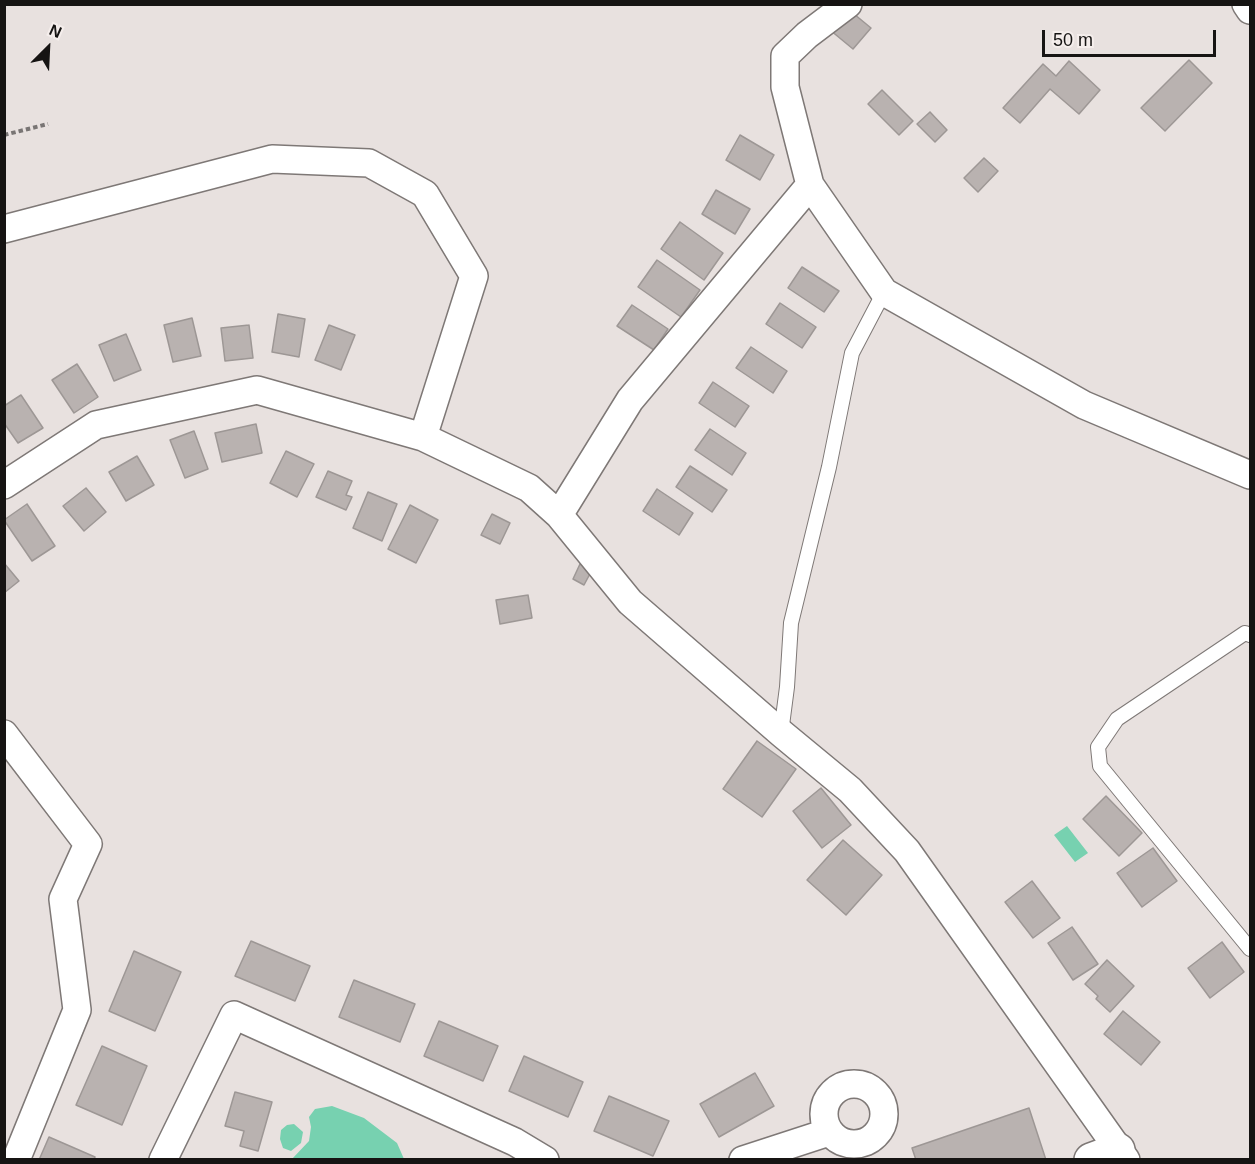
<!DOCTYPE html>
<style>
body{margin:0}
#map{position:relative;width:1255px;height:1164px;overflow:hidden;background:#e8e1df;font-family:Helvetica,sans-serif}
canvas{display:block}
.frame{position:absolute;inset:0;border:6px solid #161413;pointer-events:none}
.north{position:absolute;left:18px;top:18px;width:60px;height:60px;-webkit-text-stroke:4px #f5eeec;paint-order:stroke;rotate:24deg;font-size:16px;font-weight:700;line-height:24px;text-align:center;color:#161413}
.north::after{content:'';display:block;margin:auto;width:21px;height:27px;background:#161413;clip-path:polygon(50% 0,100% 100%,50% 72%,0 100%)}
.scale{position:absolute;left:1042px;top:30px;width:174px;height:27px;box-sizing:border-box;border:3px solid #161413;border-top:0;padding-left:8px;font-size:18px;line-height:21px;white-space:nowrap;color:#161413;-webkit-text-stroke:4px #f5eeec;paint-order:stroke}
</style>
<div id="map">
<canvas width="1255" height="1164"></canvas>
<div class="frame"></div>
<div class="north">N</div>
<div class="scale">50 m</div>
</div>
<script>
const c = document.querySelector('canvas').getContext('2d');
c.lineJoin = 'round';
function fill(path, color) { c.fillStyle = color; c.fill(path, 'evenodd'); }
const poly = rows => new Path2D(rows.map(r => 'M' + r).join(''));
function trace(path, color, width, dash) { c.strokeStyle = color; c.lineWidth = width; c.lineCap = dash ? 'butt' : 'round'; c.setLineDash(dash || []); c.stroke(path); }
const water = poly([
 [1067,826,1088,853,1075,862,1054,835],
 [332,1106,364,1118,397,1143,404,1159,292,1159,309,1141,311,1127,309,1117,315,1109],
 [294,1124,303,1132,301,1143,291,1151,283,1148,280,1139,281,1130,287,1125]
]);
const building = poly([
 [848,9,871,28,853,49,830,30,848,9],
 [1189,60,1212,83,1165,131,1141,108,1189,60],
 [1069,61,1100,90,1079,114,1050,89,1020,123,1003,108,1043,64,1056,76,1069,61],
 [882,90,913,121,899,135,868,104,882,90],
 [930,112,947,130,935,142,917,124,930,112],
 [740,135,774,155,760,180,726,160,740,135],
 [984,158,998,171,978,192,964,178,984,158],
 [716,190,750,209,735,234,702,214,716,190],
 [680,222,723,253,704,280,661,249,680,222],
 [657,260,700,290,681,317,638,287,657,260],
 [802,267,839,291,824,312,788,288,802,267],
 [780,303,816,327,802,348,766,324,780,303],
 [632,305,668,329,654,350,617,326,632,305],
 [278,314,305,319,299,357,272,352,278,314],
 [192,318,201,356,173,362,164,325,192,318],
 [249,325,253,358,225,361,221,328,249,325],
 [329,325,355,335,341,370,315,360,329,325],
 [126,334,141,370,114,381,99,345,126,334],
 [751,347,787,371,773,393,736,368,751,347],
 [77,364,98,397,74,413,52,380,77,364],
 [713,382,749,406,735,427,699,403,713,382],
 [21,395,43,428,18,443,4,423,4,406,21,395],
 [256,424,262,453,222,462,215,433,256,424],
 [710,429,746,453,732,475,695,450,710,429],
 [194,431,208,469,185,478,170,440,194,431],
 [286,451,314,464,297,497,270,483,286,451],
 [137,456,154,485,126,501,109,472,137,456],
 [690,466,727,490,712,512,676,487,690,466],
 [328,471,352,481,346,495,352,497,346,510,316,497,328,471],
 [86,488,106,512,84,531,63,506,86,488],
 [657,489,693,513,679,535,643,511,657,489],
 [368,492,397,504,382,541,353,528,368,492],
 [27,504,55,546,32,561,4,520,27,504],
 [410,505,438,520,416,563,388,549,410,505],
 [492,514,510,523,500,544,481,535,492,514],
 [4,563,19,581,4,593,4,563],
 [580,564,592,570,584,585,573,579,580,564],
 [528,595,532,618,500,624,496,600,528,595],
 [757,741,796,769,762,817,723,789,757,741],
 [821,788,851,825,822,848,793,811,821,788],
 [1106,796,1142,833,1119,856,1083,819,1106,796],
 [843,840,882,875,846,915,807,880,843,840],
 [1153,848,1177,881,1142,907,1117,873,1153,848],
 [1032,881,1060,918,1033,938,1005,902,1032,881],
 [1072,927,1098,964,1073,980,1048,943,1072,927],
 [251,941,310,966,295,1001,235,976,251,941],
 [1222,942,1244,972,1210,998,1188,968,1222,942],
 [134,951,181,972,155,1031,109,1011,134,951],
 [1107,960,1134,986,1110,1012,1096,999,1098,996,1085,984,1107,960],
 [354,980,415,1004,400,1042,339,1017,354,980],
 [1123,1011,1160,1042,1141,1065,1104,1034,1123,1011],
 [439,1021,498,1046,483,1081,424,1056,439,1021],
 [102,1046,147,1066,122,1125,76,1105,102,1046],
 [524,1056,583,1082,568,1117,509,1091,524,1056],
 [755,1073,774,1106,719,1137,700,1104,755,1073],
 [235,1092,272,1102,258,1151,240,1146,244,1131,225,1126,235,1092],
 [609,1096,669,1121,653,1156,594,1131,609,1096],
 [1029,1108,1046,1160,916,1160,912,1148,1029,1108],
 [49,1137,95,1157,94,1160,39,1160,49,1137]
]);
const path = poly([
 [4,135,48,124]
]);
const lane = poly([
 [1250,635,1245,633,1117,719,1098,747,1100,766,1250,949],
 [781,733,787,687,791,623,829,467,852,353,884,292]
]);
const street = poly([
 [848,4,807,35,785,56,785,87,810,185,884,292,1084,405,1250,475],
 [1246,4,1250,10],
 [4,229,272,159,369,163,425,194,474,276,423,437],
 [4,485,96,425,257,390,423,437,529,488,559,515,630,602,781,733,850,790,907,851,1126,1160],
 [559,515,630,400,810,185],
 [4,734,88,844,63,899,77,1010,16,1160],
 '824 1114a30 30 0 1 1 60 0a30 30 0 1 1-60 0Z',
 [163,1160,234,1015,515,1142,545,1160],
 [743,1160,829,1132]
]);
const secondary = poly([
 [1091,1160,1118,1150]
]);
fill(water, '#77d1b0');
fill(building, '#b9b2b0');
trace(building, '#9d9795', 1.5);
trace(lane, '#7e7876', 16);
trace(street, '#7e7876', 30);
trace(secondary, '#7e7876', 36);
trace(path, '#797574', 4, [4.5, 3]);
trace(lane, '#fff', 14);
trace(street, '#fff', 27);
trace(secondary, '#fff', 33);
</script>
